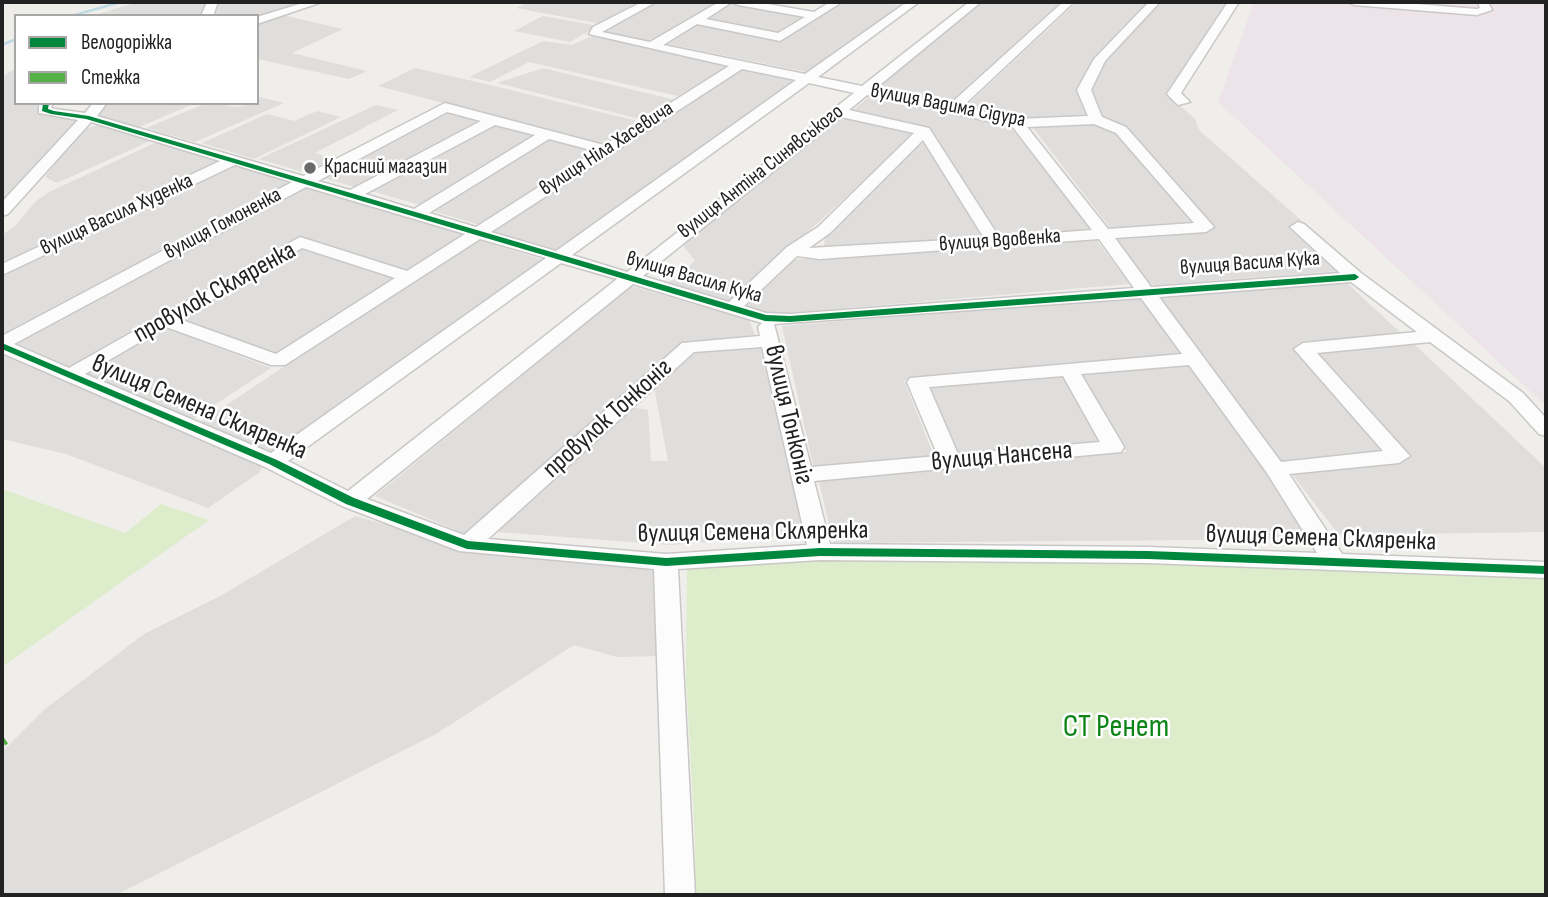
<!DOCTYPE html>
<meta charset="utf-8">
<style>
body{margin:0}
#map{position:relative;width:1548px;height:897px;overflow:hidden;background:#f0eeeb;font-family:"Sofia Sans Condensed",sans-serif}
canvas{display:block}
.frame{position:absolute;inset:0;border:4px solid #222;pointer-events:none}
.legend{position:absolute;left:14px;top:14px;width:245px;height:91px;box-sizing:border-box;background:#fff;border:2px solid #a7a7a7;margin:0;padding:9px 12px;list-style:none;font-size:21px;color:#222}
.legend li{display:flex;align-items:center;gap:14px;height:35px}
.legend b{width:35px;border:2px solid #a7a7a7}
</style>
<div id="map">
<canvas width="1548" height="897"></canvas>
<div class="frame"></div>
<ul class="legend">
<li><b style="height:9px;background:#00873e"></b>Велодоріжка</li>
<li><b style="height:9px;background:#55b145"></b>Стежка</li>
</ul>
</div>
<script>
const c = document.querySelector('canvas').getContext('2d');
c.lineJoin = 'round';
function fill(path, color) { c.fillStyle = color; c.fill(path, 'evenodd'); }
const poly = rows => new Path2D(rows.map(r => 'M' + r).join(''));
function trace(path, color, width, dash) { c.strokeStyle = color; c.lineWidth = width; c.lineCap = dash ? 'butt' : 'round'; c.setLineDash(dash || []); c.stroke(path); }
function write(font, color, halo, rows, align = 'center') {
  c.font = font + ' "Sofia Sans Condensed",sans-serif'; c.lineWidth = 5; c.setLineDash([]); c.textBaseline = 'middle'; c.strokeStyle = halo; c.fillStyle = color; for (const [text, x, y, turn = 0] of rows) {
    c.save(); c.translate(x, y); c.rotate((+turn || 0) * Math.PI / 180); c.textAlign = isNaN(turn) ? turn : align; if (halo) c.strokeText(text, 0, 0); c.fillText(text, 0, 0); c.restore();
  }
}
const residential = poly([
 [138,2,207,2,203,16,92,16],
 [215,2,311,2,257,19,257,16,209,16],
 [529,2,643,2,602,24,516,8],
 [656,2,721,2,653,42,602,32],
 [732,2,807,15,778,34,701,20],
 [839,2,901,5,807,72,662,43,696,23,781,40],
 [983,2,1061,2,952,103,878,87],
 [1077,2,1149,2,1121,28,1096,58,1080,88,1088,118,1017,117,966,106],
 [1162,2,1228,2,1166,93,1195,119,1199,130,1303,222,1291,226,1340,271,1155,285,1148,282,1112,236,1214,228,1126,129,1102,118,1092,91,1105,62,1131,31],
 [282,15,343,29,292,53,367,71,349,79,257,59,257,22],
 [543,16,598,26,570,42,514,31],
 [595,35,729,66,678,96,529,62,490,82,469,77,543,41,572,45],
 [741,66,799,78,558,250,489,230],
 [16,68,16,103,43,103,40,109,83,117,2,206,2,77],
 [415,68,486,84,641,122,604,145,378,86],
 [543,68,675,100,644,120,497,83],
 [871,95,1007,123,1092,230,999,237,930,129,852,111],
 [260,97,284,103,195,142,146,128,207,103,237,107,257,103],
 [106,103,196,103,139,127,92,114],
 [376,105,398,110,315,153,337,160,309,174,259,159],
 [448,108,489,119,361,189,317,176],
 [317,111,341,117,254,159,202,143,267,114,294,121],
 [842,116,917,132,731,302,668,283,695,261,683,245],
 [494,121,543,133,420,205,368,190],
 [1098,122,1118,130,1197,223,1110,228,1030,124],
 [98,125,150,141,57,183,45,177,81,130],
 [549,135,600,148,480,225,426,209],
 [157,142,219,161,2,264,2,235,15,226,36,201,49,192],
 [921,143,930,145,987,238,824,249,825,236],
 [230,163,294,182,2,335,2,274],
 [302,186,466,234,408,272,301,238,72,368,8,342],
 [1095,238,1130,284,787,313,765,312,744,306,789,260],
 [475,239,543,260,272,453,201,422],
 [300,249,395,279,275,356,177,319],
 [1346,282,1403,335,1295,347,1387,453,1282,462,1156,295],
 [631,286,749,320,755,335,684,345,470,536,375,496],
 [1139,297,1181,355,904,380,934,456,814,469,782,326],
 [163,327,271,368,193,419,83,374],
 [1412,342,1546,468,1546,532,1339,535,1291,473,1408,459,1313,352],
 [760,346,804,534,672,545,497,532,628,407,648,410,651,461,668,461,654,387,696,350],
 [2,352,262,466,260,472,208,508,66,454,2,439],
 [1188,363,1313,539,833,543,819,481,1127,452,1080,373],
 [1065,374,1105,443,956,456,927,386],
 [355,516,472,549,589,564,670,570,663,656,617,657,574,645,436,734,116,895,2,895,2,752,45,709,144,634,222,595]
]);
const industrial = poly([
 [1254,2,1546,2,1546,406,1218,102]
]);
const grass = poly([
 [2,489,125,533,161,504,209,520,2,667],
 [824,560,1176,561,1546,577,1546,895,694,895,695,837,686,679,687,568]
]);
const stream = poly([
 [71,16,121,2],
 [2,45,16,39]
]);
const minor = poly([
 [207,2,218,2,213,16,201,16,207,2],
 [306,2,322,2,257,24,257,17,306,2],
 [642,2,656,2,602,32,650,42,719,2,756,2,814,12,830,2,842,2,780,41,697,24,663,45,805,74,907,2,919,2,818,77,862,86,969,2,981,2,875,89,949,105,1063,2,1074,2,962,107,1017,119,1088,116,1077,90,1094,59,1149,2,1160,2,1105,61,1091,90,1102,117,1126,127,1214,227,1206,232,1115,238,1151,287,1340,273,1290,227,1298,222,1304,224,1361,273,1523,393,1546,418,1546,436,1539,434,1509,401,1430,342,1317,353,1410,456,1399,463,1289,474,1342,554,1546,562,1546,578,1148,563,820,560,678,569,695,895,665,895,654,569,459,551,342,506,265,467,2,353,2,336,292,182,235,165,2,275,2,264,220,161,91,122,8,214,2,216,2,202,78,120,39,113,39,103,53,103,51,108,55,109,85,113,93,103,107,103,97,116,303,176,445,103,604,145,729,66,589,34,593,27,642,2],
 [732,2,738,5,805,17,778,33,706,19,732,2],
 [742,69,796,80,556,251,491,232,742,69],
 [809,83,854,93,627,272,572,255,809,83],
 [867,95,1012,126,1092,230,999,237,929,128,849,110,867,95],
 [447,112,481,121,350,190,318,181,447,112],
 [841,117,914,133,818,227,787,247,729,302,643,276,841,117],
 [1094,124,1116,133,1194,223,1108,229,1027,127,1094,124],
 [495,125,535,135,414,209,365,194,495,125],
 [549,139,595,151,476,227,429,213,549,139],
 [923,140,984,238,809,248,830,233,923,140],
 [306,187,465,234,407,271,300,237,69,368,14,344,306,187],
 [480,239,546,258,271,453,85,374,166,327,271,365,285,365,480,239],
 [1099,239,1134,288,790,314,766,313,744,306,797,256,820,259,1099,239],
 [302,248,395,278,276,354,179,319,302,248],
 [561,263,617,279,348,491,288,461,561,263],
 [1351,282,1417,332,1303,343,1294,349,1383,451,1281,462,1159,297,1351,282],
 [633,284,762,323,758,327,760,336,682,343,464,535,367,499,633,284],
 [1141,298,1182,354,910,378,907,382,938,456,811,467,774,324,1141,298],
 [762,347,807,545,666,554,488,539,694,352,762,347],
 [1189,365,1267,473,1317,553,1148,547,830,544,814,481,1121,452,1124,447,1081,374,1189,365],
 [1063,376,1100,442,958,454,929,387,1063,376],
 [1228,2,1239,2,1181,93,1190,102,1178,105,1167,94,1228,2],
 [1348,2,1392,2,1477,9,1480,8,1478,2,1488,2,1492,10,1477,15,1354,5,1348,2]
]);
const quiet = poly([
 [2,741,5,739]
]);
const cycleway = poly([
 [43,103,49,103,48,109,54,111,89,116,766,315,790,316,1355,274,1359,277,1355,280,790,322,765,321,86,119,51,114,42,111,43,103],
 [2,343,277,460,354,498,468,541,666,558,820,548,1148,551,1546,566,1546,574,1148,559,820,556,666,566,467,549,346,504,269,464,2,349,2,343]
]);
const markers = [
 [310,168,7,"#6a6968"]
];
const farStreetnames = [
 ["вулиця Вадима Сідура",948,106,11],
 ["вулиця Ніла Хасевича",607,149,-33],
 ["вулиця Антіна Синявського",761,172,-38],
 ["вулиця Василя Худенка",117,215,-25],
 ["вулиця Гомоненка",223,224,-28],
 ["вулиця Вдовенка",1000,241,-4],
 ["вулиця Василя Кука",1250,264,-4],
 ["вулиця Василя Кука",694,278,16]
];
const farPoinames = [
 ["Красний магазин",324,168]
];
const streetNames = [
 ["провулок Скляренка",215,293,-29],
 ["вулиця Семена Скляренка",199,408,23],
 ["вулиця Тонконіг",788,415,77],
 ["провулок Тонконіг",608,419,-42],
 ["вулиця Нансена",1002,457,-5],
 ["вулиця Семена Скляренка",753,533,-1],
 ["вулиця Семена Скляренка",1321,539,2]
];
const nearParknames = [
 ["СТ Ренет",1116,728]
];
fill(residential, '#dfdedc');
fill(industrial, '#ede4e9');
fill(grass, '#ddeccb');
trace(stream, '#bfdbe3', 2.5);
trace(minor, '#c9c8c7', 3);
fill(minor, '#fdfcfc');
trace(quiet, '#55b145', 11, [23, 11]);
fill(cycleway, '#00873e');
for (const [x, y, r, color] of markers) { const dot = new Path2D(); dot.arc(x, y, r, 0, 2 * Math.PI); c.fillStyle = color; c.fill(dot); trace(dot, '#fff', 2.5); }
write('21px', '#222', '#fff', farStreetnames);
write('21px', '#222', '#fff', farPoinames, 'left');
write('26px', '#222', '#fff', streetNames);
write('32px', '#0c8416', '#fff', nearParknames);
</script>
